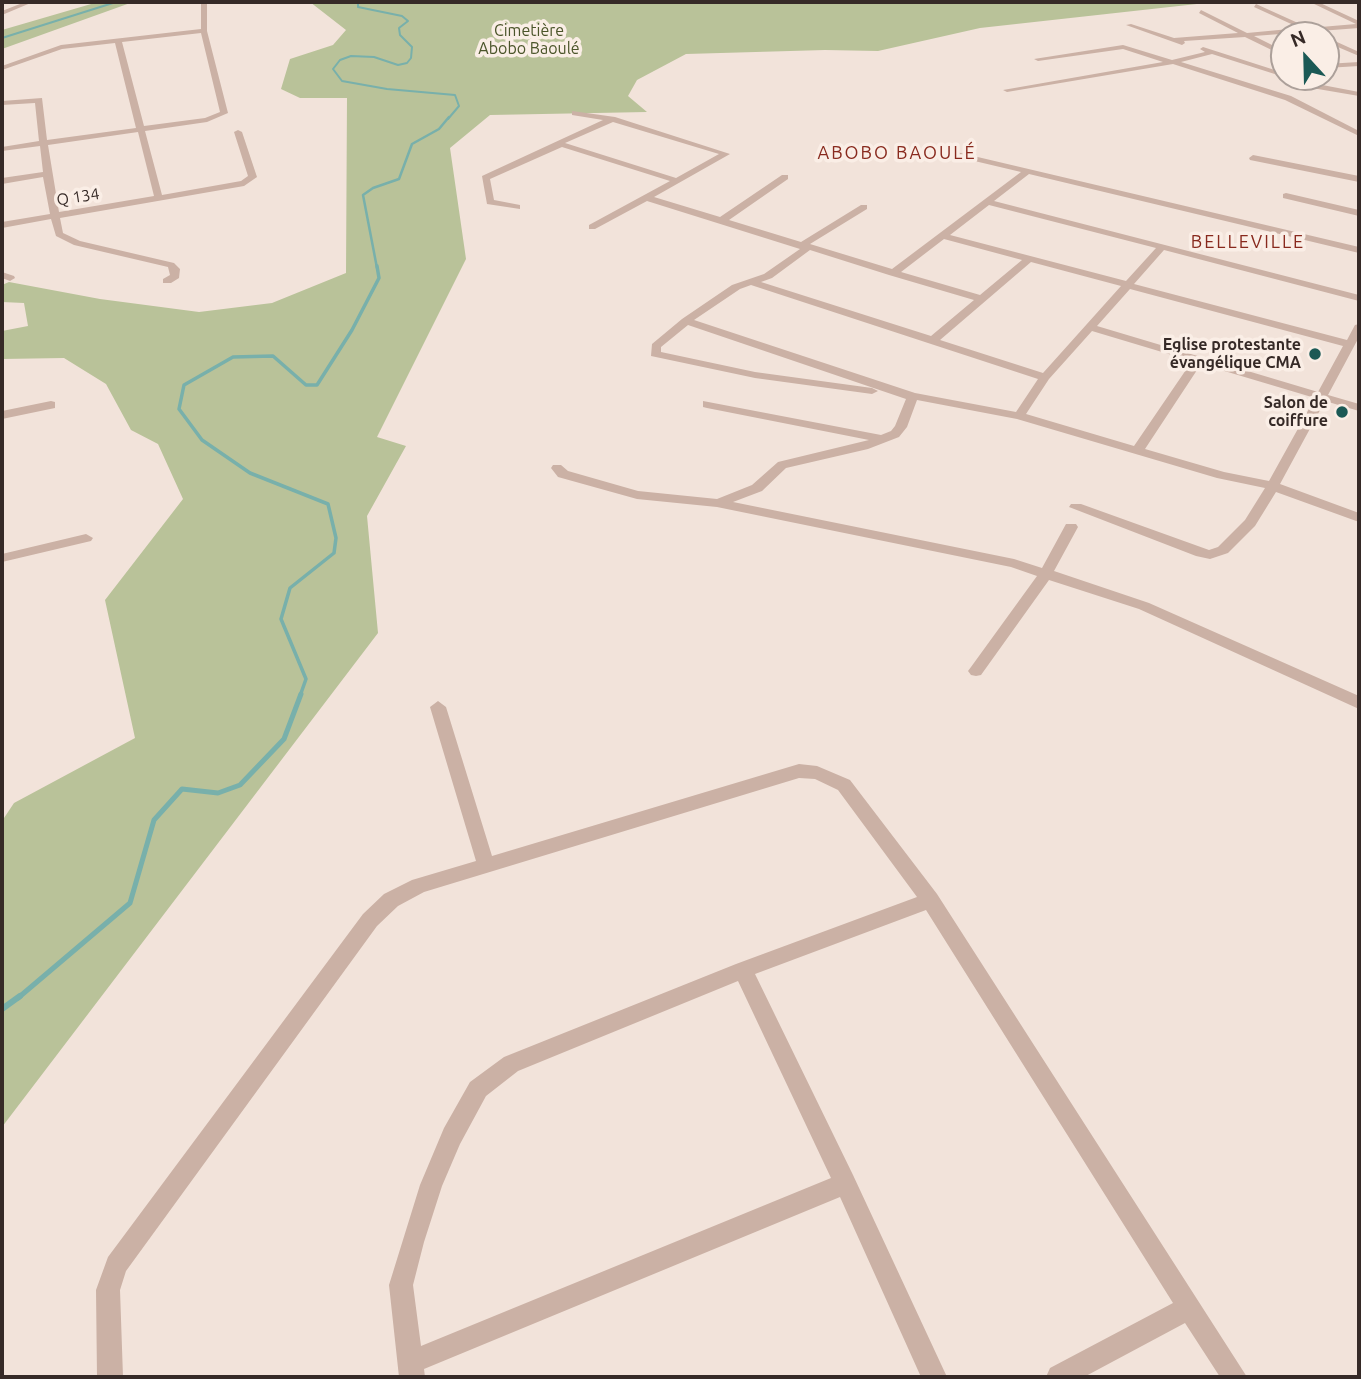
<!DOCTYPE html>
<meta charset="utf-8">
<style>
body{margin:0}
#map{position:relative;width:1361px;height:1379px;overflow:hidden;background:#f2e3da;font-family:Ubuntu,sans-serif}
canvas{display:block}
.frame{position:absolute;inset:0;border:4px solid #362a27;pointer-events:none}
.north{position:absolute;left:1270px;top:21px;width:70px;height:70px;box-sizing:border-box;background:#faeee6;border:2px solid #aca09a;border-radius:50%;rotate:338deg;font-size:19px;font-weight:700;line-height:28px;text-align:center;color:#362a27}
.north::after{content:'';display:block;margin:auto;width:24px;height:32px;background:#1b5955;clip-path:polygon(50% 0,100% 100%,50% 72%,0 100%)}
</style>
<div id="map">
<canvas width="1361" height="1379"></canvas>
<div class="frame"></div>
<div class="north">N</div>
</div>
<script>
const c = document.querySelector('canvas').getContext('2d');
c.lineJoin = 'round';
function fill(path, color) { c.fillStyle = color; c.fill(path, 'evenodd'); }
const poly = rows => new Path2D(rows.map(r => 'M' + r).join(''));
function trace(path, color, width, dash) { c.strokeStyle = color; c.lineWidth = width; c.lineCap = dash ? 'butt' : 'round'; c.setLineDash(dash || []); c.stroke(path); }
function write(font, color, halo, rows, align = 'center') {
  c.font = font + ' Ubuntu,sans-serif'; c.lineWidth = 7; c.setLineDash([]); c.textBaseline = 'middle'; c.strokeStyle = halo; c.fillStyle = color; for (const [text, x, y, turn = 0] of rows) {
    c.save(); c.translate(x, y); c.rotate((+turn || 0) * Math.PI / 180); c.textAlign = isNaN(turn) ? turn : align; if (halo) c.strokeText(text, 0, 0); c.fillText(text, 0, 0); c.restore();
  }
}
const green = poly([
 [98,2,133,2,2,49,2,30],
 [310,2,1215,2,980,28,878,51,825,50,686,54,637,80,628,96,647,112,490,115,450,148,466,259,377,437,406,446,367,516,378,633,2,1127,2,821,14,803,135,738,105,600,183,499,158,444,131,430,106,384,64,358,2,359,2,331,28,326,24,303,2,302,2,285,9,282,100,299,199,312,272,303,346,273,347,98,300,98,281,89,290,59,333,45,346,30]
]);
const streamFar4 = poly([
 [358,2,358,7,402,16,408,21,399,28,400,35,412,47,411,58,407,63,398,65,374,57,351,56,340,60,333,69,342,81,387,89,455,95,459,106,448,119],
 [2,38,116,2]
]);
const streamFar3 = poly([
 [377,268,363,195,373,188,399,179,412,144,439,129,449,117]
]);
const streamFar2 = poly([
 [300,696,306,679,281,619,290,588,334,553,336,538,328,504,250,473,202,440,179,409,184,385,233,357,273,356,306,385,317,385,352,330,379,278,377,266]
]);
const streamFar1 = poly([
 [18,998,130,903,154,820,182,789,218,793,240,785,284,739,301,694]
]);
const stream = poly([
 [2,1009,20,996]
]);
const minor = poly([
 [25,2,33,2,2,15,2,11,25,2],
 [201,2,207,2,207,31,228,113,207,122,145,131,162,195,241,181,248,176,234,132,238,130,242,132,257,177,244,186,60,218,63,233,80,241,174,263,180,269,179,278,171,283,163,283,163,279,170,275,168,267,74,245,56,236,51,219,2,228,2,222,50,214,43,177,2,184,2,178,43,172,40,146,2,151,2,147,39,141,35,103,2,105,2,101,42,98,47,140,136,128,115,43,62,49,2,70,2,66,61,45,201,29,201,2],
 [201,33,220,112,205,118,144,126,122,42,201,33],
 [138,132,154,196,59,212,48,145,138,132],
 [1310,2,1318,2,1359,21,1359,28,1254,36,1284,51,1284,56,1245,37,1184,41,1185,43,1182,45,1126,25,1131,24,1174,38,1238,33,1199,13,1201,10,1247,33,1300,28,1254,7,1256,4,1309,28,1356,24,1310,2],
 [1326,37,1359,52,1359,56,1326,42,1326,37],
 [1123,45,1172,60,1205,52,1200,49,1203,47,1284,73,1284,77,1212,54,1181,62,1291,96,1359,131,1359,136,1285,100,1173,64,1007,92,1003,90,1163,62,1123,49,1038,61,1034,59,1123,45],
 [1359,62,1359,66,1326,68,1326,64,1359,62],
 [1286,77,1297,77,1317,84,1359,92,1359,96,1312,88,1286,77],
 [572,111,615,117,730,154,654,197,720,217,782,175,788,175,788,179,729,220,801,242,861,205,867,205,867,209,810,244,892,269,1021,172,945,154,944,152,948,150,1359,247,1359,253,1029,174,994,201,1359,295,1359,301,1164,250,1134,284,1347,340,1355,325,1359,324,1359,337,1328,395,1359,404,1359,411,1325,401,1280,484,1359,513,1359,522,1276,492,1255,526,1228,553,1210,559,1196,556,1069,507,1071,504,1081,504,1209,550,1218,547,1245,520,1265,488,1217,478,1017,419,917,400,907,427,899,437,868,449,786,468,762,491,733,502,1014,559,1042,568,1066,524,1076,524,1078,527,1054,571,1149,603,1359,696,1359,709,1139,609,1049,580,981,675,976,676,971,675,968,671,971,667,1037,576,1011,567,717,507,637,499,558,477,551,468,553,465,561,465,568,471,638,491,717,499,752,485,778,462,869,440,707,408,703,407,703,401,881,435,891,431,895,426,906,399,688,325,661,347,661,352,755,372,872,388,878,391,872,394,755,378,651,356,652,344,682,319,732,285,764,274,800,249,647,201,595,229,589,229,589,225,670,181,562,147,490,179,494,200,520,205,520,209,487,204,482,176,603,120,572,115,572,111],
 [613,122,719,154,676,178,565,143,613,122],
 [989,205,1156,248,1126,281,950,235,989,205],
 [944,239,1022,260,980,295,901,272,944,239],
 [810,250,889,275,974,300,931,336,761,282,772,278,810,250],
 [1031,262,1121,286,1043,373,940,340,1031,262],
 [751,285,928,343,1038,379,1016,412,915,393,694,320,740,289,751,285],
 [1130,289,1343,346,1318,392,1097,326,1130,289],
 [1092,331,1192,361,1134,446,1026,414,1049,379,1092,331],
 [1201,364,1315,398,1269,481,1224,472,1145,449,1201,364],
 [1253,155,1359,176,1359,182,1250,160,1249,158,1253,155],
 [1286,193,1359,210,1359,216,1283,198,1283,194,1286,193],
 [2,272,14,276,15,278,10,281,2,278,2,272],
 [51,401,55,402,55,408,2,419,2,411,51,401],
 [86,534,93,538,91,541,2,562,2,554,86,534],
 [438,701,446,707,492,856,799,764,817,766,850,780,937,894,1247,1377,1220,1377,1185,1323,1084,1377,1046,1377,1050,1368,1173,1303,926,910,755,974,853,1175,947,1377,921,1377,840,1197,424,1369,425,1377,399,1377,389,1285,420,1185,444,1128,470,1082,504,1057,736,964,917,897,838,790,815,779,799,778,424,892,398,906,377,926,126,1271,120,1290,123,1377,97,1377,96,1290,108,1257,363,914,384,894,412,880,476,861,430,707,438,701],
 [738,981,831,1178,421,1346,413,1285,424,1242,442,1186,460,1144,486,1096,518,1071,738,981]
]);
const markers = [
 [1315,354,7,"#1b5955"],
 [1342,412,7,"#1b5955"]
];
const farParknames = [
 ["Cimetière",529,31],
 ["Abobo Baoulé",529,49]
];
const farStreetnames = [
 ["Q 134",78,197,-9]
];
const farPoinames = [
 ["Eglise protestante",1301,345],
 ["évangélique CMA",1301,363],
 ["Salon de",1328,403],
 ["coiffure",1328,421]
];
const farNeighbourhoodnames = [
 ["ABOBO BAOULÉ",897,153],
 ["BELLEVILLE",1248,242]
];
fill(green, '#b9c299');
trace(streamFar4, '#78b0ab', 2);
trace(streamFar3, '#78b0ab', 2.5);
trace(streamFar2, '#78b0ab', 3.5);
trace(streamFar1, '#78b0ab', 5);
trace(stream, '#78b0ab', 6);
fill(minor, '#cbb1a5');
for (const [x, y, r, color] of markers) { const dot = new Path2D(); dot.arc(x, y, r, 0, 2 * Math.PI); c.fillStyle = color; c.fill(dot); trace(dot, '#faeee6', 2.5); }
write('16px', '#4b552a', '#faeee6', farParknames);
write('16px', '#362a27', '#faeee6', farStreetnames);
write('bold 16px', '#362a27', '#faeee6', farPoinames, 'right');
c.letterSpacing = '2px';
write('18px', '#88291d', '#faeee6', farNeighbourhoodnames);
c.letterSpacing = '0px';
</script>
